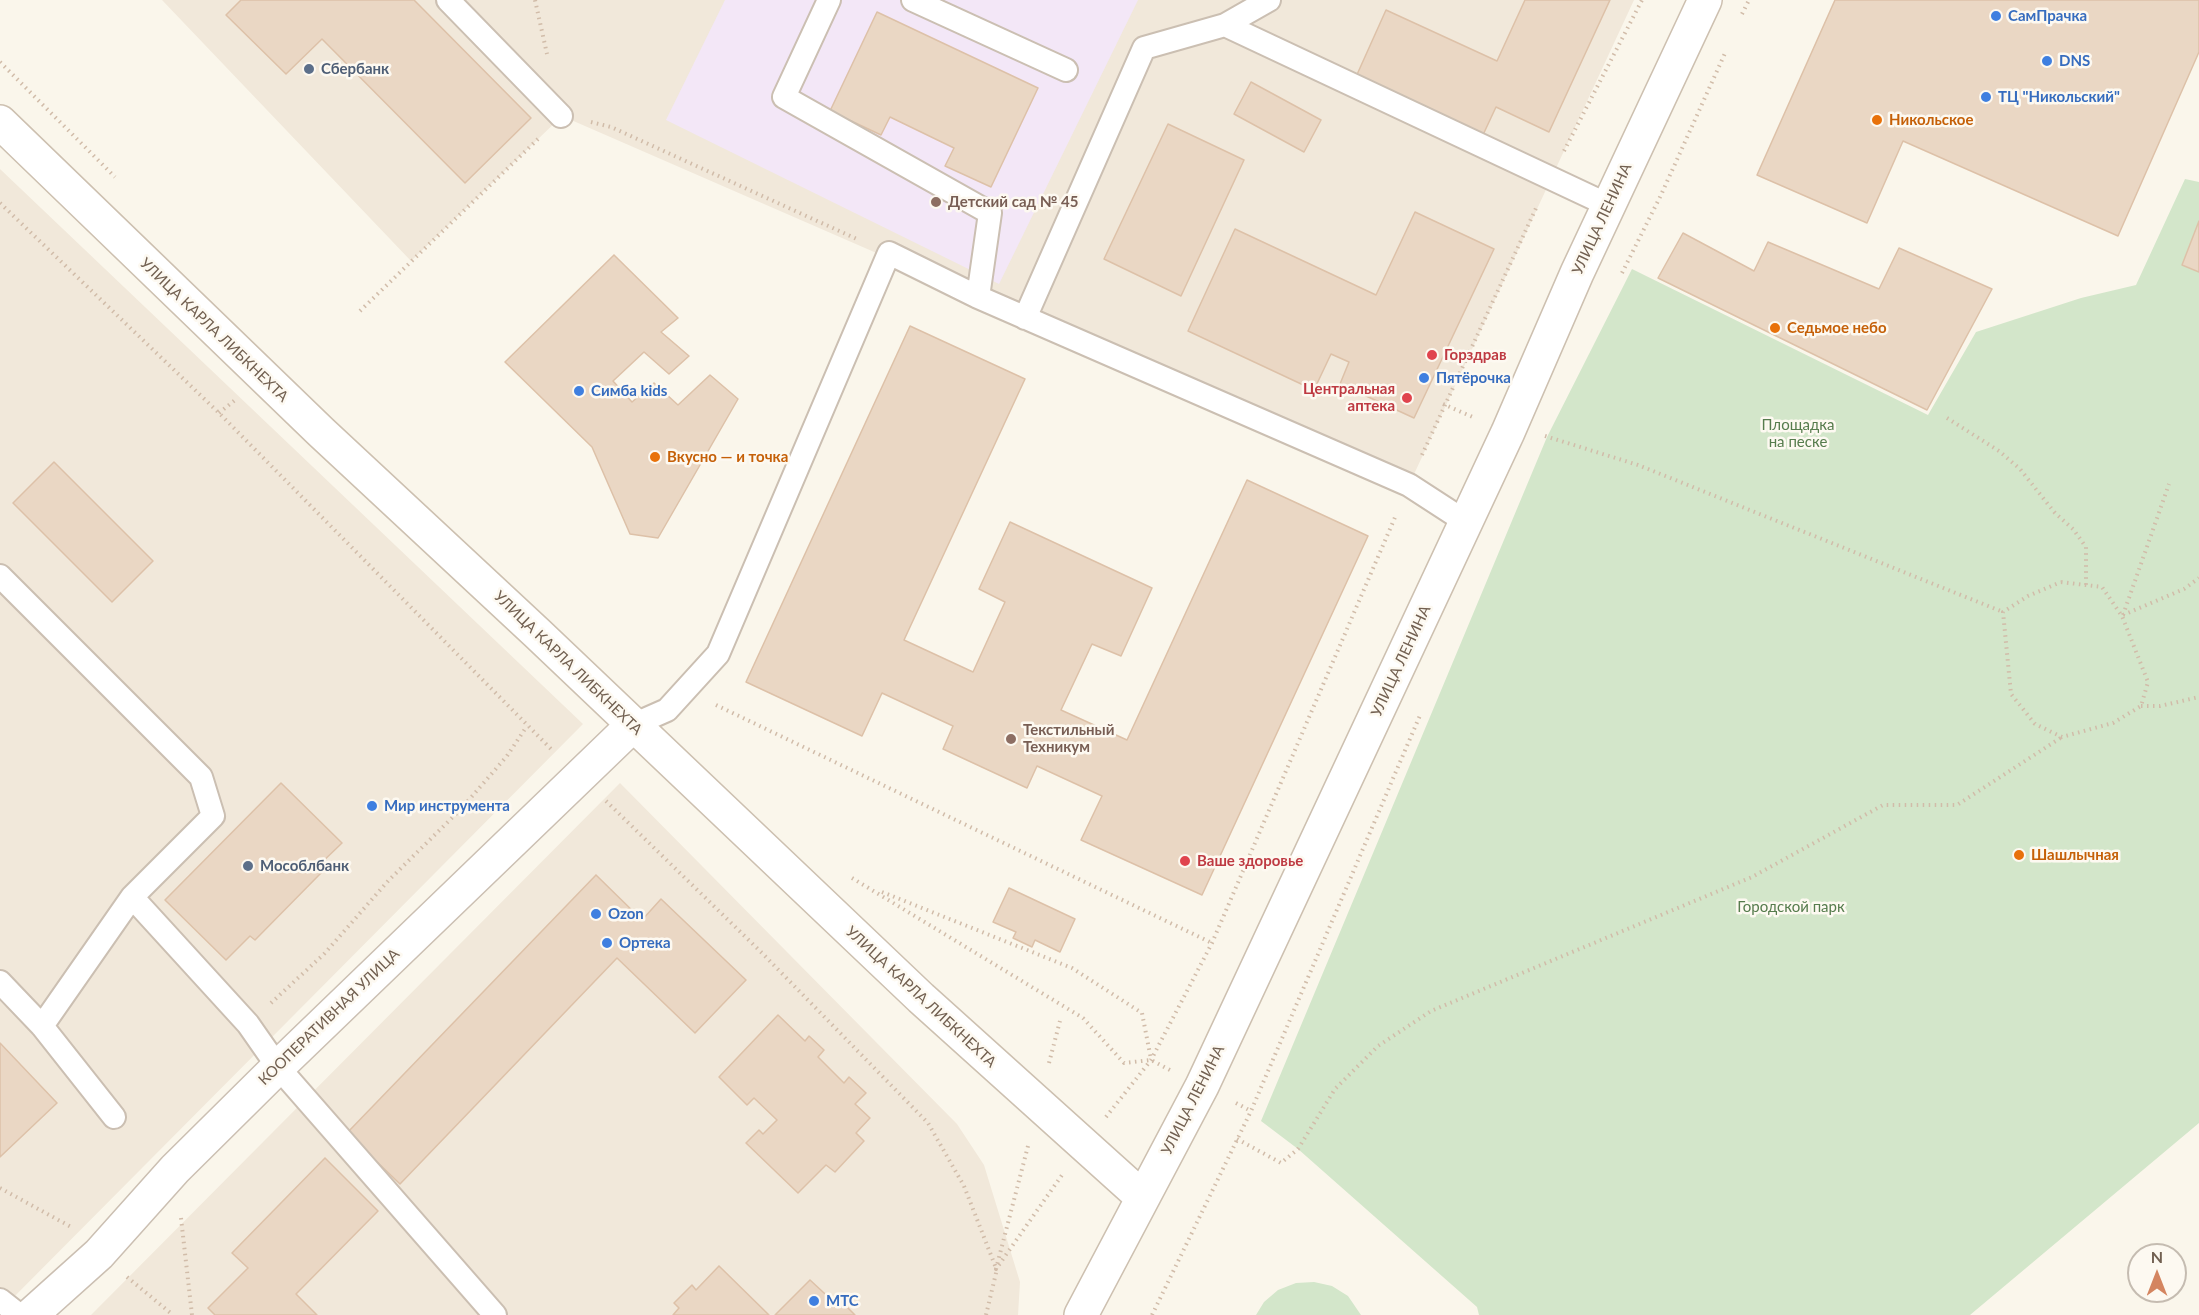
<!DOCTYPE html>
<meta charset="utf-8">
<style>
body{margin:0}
#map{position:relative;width:2199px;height:1315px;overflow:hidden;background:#faf6eb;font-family:Lato,sans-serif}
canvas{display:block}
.north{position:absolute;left:2127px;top:1243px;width:60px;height:60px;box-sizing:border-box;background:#fdf9f1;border:2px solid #c5bcb1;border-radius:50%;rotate:0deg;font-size:16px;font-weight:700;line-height:24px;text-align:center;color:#726051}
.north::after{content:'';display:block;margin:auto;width:21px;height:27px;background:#d48560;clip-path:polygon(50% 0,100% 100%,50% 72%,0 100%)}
</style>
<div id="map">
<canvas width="2199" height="1315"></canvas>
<div class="north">N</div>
</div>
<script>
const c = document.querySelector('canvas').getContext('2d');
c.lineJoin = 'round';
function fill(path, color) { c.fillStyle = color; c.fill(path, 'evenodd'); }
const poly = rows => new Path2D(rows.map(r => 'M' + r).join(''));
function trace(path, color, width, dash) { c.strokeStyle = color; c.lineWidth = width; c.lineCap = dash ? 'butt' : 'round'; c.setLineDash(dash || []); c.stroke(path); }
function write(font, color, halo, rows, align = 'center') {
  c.font = font + ' Lato,sans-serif'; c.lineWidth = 5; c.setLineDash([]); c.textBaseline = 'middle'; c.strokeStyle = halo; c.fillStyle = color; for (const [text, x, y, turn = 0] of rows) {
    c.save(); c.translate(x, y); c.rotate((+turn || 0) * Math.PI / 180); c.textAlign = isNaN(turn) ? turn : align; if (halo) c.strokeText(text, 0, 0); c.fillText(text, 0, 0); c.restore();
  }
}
const residential = poly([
 [162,0,1634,0,1409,485,562,116,411,261],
 [0,169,583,724,0,1311],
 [620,783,957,1124,984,1165,1020,1282,1018,1315,91,1315]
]);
const education = poly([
 [725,0,1138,0,999,284,666,120]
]);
const green = poly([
 [2185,179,2199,182,2199,1123,1970,1315,1479,1315,1477,1307,1298,1149,1261,1121,1547,437,1632,269,1928,415,1976,332,2081,298,2136,285],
 [1314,1282,1332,1286,1348,1296,1361,1315,1256,1315,1264,1302,1278,1290,1296,1283]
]);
const building = poly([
 [241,0,414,0,531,118,465,183,322,39,286,74,226,15,241,0],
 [1525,0,1610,0,1549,132,1496,107,1482,137,1355,79,1386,10,1497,61,1525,0],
 [1835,0,2199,0,2199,52,2118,236,1903,141,1867,223,1757,175,1835,0],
 [877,12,1038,88,991,187,945,166,954,148,890,117,881,135,830,111,877,12],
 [1251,82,1321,120,1304,152,1234,114,1251,82],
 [1168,124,1244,160,1181,296,1104,259,1168,124],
 [1415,212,1494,249,1414,418,1340,384,1349,362,1331,354,1314,390,1188,331,1235,229,1376,295,1415,212],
 [2199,221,2199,272,2182,265,2199,221],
 [1683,233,1754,271,1768,242,1879,289,1899,248,1992,289,1927,410,1658,278,1683,233],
 [614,255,678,318,661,332,689,356,669,374,644,352,613,381,632,402,654,383,678,405,710,375,738,399,658,538,630,534,592,447,505,362,614,255],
 [910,326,1025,379,904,640,973,672,1005,602,979,589,1010,522,1152,588,1121,656,1092,644,1061,710,1127,740,1247,480,1368,536,1202,895,1081,840,1102,796,1037,766,1027,788,943,749,953,726,882,693,862,736,746,682,910,326],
 [54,462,153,561,112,602,13,503,54,462],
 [281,783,342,843,316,868,321,873,255,940,250,936,226,960,165,900,281,783],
 [596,875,642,920,661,899,746,980,695,1033,617,958,400,1184,347,1133,596,875],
 [1009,888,1075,919,1060,952,1035,940,1032,947,1013,938,1016,932,993,922,1009,888],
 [778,1015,805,1041,809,1036,824,1050,818,1057,844,1083,849,1077,866,1093,855,1104,870,1118,856,1133,864,1141,835,1172,826,1165,798,1193,746,1143,759,1130,763,1134,777,1120,754,1098,747,1105,719,1077,778,1015],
 [0,1043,57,1103,0,1157,0,1043],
 [325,1158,378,1211,296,1294,317,1315,215,1315,208,1308,248,1268,232,1253,325,1158],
 [719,1266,769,1315,673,1315,679,1308,674,1303,692,1285,696,1290,719,1266],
 [810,1280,837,1305,841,1301,855,1315,775,1315,810,1280]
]);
const path = poly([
 [535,0,547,54],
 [1742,14,1749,0],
 [0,62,115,177],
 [591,122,611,127,859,240],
 [1564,151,1642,0],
 [0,203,219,413,552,750],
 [1622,273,1661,195,1726,51],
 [360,311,539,138],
 [1443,404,1475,418],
 [219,413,235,400],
 [1947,418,1999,451,2020,469,2055,513,2073,529,2086,547,2086,585],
 [1545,436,1638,465,2003,612],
 [1422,455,1537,206],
 [2061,582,2102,587,2122,616,2148,682,2141,706,2113,723,2062,737,2035,724,2011,694,2003,612,2028,596,2061,582],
 [2123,615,2169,484],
 [2123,615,2184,589,2199,578],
 [716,705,1212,943],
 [2141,706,2160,706,2199,697],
 [606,801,762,953,928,1123,964,1186,996,1268],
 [852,878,1083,1018,1124,1063,1151,1060,1170,1070],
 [882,892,1072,968,1142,1013,1151,1059],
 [271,1003,324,954,389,880,461,809,507,756,527,726],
 [1049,1063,1061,1017],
 [1236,1103,1251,1111],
 [1106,1117,1151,1060,1212,943,1396,515],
 [1237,1139,1281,1163,1298,1149,1335,1089,1378,1046,1431,1011,1752,877,1883,805,1957,805,2062,737],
 [1028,1146,996,1269,1062,1175],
 [0,1188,73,1228],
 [181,1218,192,1315],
 [127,1277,173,1315],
 [986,1315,997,1269],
 [1152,1315,1251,1111,1421,713]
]);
const lane = poly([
 [448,0,561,116],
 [829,0,784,97,990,213,978,297],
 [913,0,1066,70],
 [1269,0,1225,25,1608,205],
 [1025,318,1144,48,1225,25],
 [0,576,201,777,213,816,132,897,248,1024,278,1067,495,1315],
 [633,725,667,710,718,654,889,253,978,297,1409,485,1466,522],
 [0,982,42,1026,114,1117],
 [42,1026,132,897],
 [0,1300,19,1315]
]);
const street = poly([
 [31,1315,99,1254,175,1169,278,1067,633,725]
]);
const secondary = poly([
 [0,122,321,432,537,633,921,998,1142,1197],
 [1081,1315,1202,1086,1508,432,1577,273,1705,0]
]);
const markers = [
 [1996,16,6,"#3f7fe0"],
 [2047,61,6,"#3f7fe0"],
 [309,69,6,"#5c6f8a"],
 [1986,97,6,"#3f7fe0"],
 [1877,120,6,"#e8710a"],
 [936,202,6,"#8d6e63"],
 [1775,328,6,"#e8710a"],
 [1432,355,6,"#e0444e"],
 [1424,378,6,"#3f7fe0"],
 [579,391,6,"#3f7fe0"],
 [1407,398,6,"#e0444e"],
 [655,457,6,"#e8710a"],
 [1011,739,6,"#8d6e63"],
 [372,806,6,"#3f7fe0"],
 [2019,855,6,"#e8710a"],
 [1185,861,6,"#e0444e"],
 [248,866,6,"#5c6f8a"],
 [596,914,6,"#3f7fe0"],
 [607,943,6,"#3f7fe0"],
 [814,1301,6,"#3f7fe0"]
];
const shopNames = [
 ["СамПрачка",2008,16],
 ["DNS",2059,61],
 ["ТЦ \"Никольский\"",1998,97],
 ["Пятёрочка",1436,378],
 ["Симба kids",591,391],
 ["Мир инструмента",384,806],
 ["Ozon",608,914],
 ["Ортека",619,943],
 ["МТС",826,1301]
];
const serviceNames = [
 ["Сбербанк",321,69],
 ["Мособлбанк",260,866]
];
const foodNames = [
 ["Никольское",1889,120],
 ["Седьмое небо",1787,328],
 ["Вкусно — и точка",667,457],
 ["Шашлычная",2031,855]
];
const educationNames = [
 ["Детский сад № 45",948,202],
 ["Текстильный",1023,730],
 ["Техникум",1023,747]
];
const streetNames = [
 ["УЛИЦА ЛЕНИНА",1602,219,-65],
 ["УЛИЦА КАРЛА ЛИБКНЕХТА",214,330,44],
 ["УЛИЦА ЛЕНИНА",1401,661,-65],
 ["УЛИЦА КАРЛА ЛИБКНЕХТА",568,663,44],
 ["УЛИЦА КАРЛА ЛИБКНЕХТА",921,997,43],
 ["КООПЕРАТИВНАЯ УЛИЦА",329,1017,-44],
 ["УЛИЦА ЛЕНИНА",1193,1100,-63]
];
const healthNames = [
 ["Горздрав",1444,355],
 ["Центральная",1395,389,"right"],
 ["аптека",1395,406,"right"],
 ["Ваше здоровье",1197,861]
];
const parkNames = [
 ["Площадка",1798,425],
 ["на песке",1798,442],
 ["Городской парк",1791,907]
];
fill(residential, '#f1e8da');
fill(education, '#f3e7f7');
fill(green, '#d3e6ca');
fill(building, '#ead7c4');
trace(building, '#ddc1a8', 1.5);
trace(lane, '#cbbfb2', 26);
trace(street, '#cbbfb2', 36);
trace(secondary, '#cdc0b0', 36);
trace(path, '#d1bca9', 4, [1.5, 4.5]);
trace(lane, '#fff', 22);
trace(street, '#fff', 33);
trace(secondary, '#fff', 33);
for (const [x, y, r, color] of markers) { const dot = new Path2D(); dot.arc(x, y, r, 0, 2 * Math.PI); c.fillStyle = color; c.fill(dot); trace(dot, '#fdf9f1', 2); }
write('bold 15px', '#366cbe', '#fdf9f1', shopNames, 'left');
write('bold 15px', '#4e5e75', '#fdf9f1', serviceNames, 'left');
write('bold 15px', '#c56008', '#fdf9f1', foodNames, 'left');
write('bold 15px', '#785e54', '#fdf9f1', educationNames, 'left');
write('15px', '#726051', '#fdf9f1', streetNames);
write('bold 15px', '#be3a42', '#fdf9f1', healthNames, 'left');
write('15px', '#567c4d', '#fdf9f1', parkNames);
</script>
